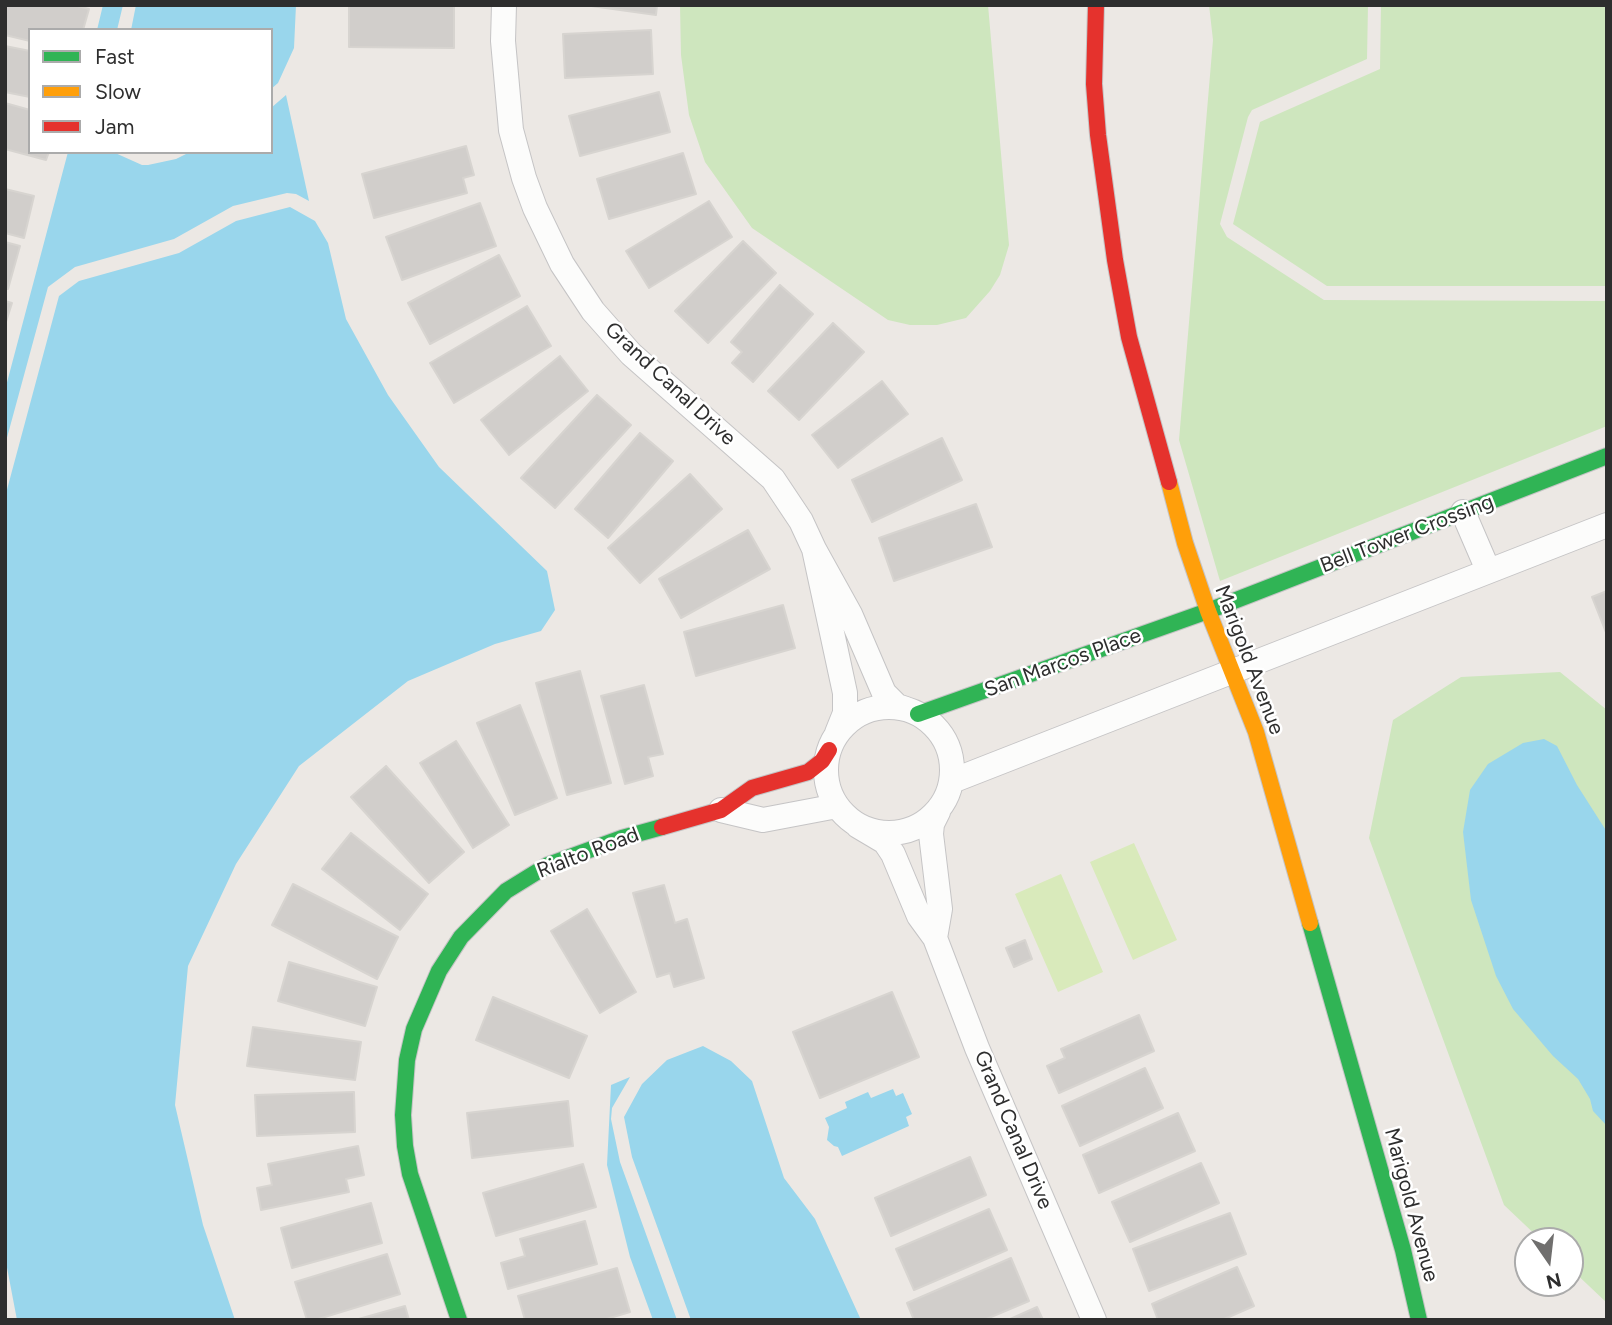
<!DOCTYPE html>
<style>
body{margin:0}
#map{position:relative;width:1612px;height:1325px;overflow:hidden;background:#ece8e4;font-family:Figtree,sans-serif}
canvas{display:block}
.frame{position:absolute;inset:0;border:7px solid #2e2e2e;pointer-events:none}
.legend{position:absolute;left:28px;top:28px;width:245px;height:126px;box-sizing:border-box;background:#fff;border:2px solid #ababab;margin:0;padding:9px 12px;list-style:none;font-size:21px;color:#2e2e2e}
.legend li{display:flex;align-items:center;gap:14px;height:35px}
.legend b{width:35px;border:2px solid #ababab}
.north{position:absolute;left:1514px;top:1227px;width:70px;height:70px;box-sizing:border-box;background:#fff;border:2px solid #ababab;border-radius:50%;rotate:166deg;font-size:19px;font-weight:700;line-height:28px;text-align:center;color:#2e2e2e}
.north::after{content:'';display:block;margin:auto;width:24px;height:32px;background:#706f6e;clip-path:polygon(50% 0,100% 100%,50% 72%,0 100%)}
</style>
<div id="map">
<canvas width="1612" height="1325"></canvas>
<div class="frame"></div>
<ul class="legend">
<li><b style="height:9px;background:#30b455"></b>Fast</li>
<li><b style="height:9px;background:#ff9f0a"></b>Slow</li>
<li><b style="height:9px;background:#e5322d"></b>Jam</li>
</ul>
<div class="north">N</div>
</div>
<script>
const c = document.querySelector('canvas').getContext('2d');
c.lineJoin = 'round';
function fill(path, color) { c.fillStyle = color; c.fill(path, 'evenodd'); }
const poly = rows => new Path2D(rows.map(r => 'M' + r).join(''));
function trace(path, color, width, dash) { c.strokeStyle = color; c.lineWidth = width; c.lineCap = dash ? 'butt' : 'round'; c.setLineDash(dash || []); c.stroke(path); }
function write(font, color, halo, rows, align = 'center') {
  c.font = font + ' Figtree,sans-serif'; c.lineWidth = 5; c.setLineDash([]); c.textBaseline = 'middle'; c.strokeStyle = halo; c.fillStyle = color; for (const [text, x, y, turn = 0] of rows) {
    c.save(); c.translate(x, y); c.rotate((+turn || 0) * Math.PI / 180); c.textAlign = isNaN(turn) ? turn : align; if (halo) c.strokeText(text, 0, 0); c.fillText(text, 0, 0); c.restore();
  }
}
const green = poly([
 [680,5,988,5,1009,245,1000,275,990,291,966,318,937,325,910,325,888,320,752,228,705,162,689,115,681,55],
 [1209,5,1368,5,1367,59,1252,110,1248,117,1220,224,1227,237,1324,300,1607,301,1607,426,1220,581,1179,440,1213,40],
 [1381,5,1607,5,1607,286,1327,286,1233,224,1260,122,1380,69],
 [1560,672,1607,710,1607,1303,1570,1268,1570,1241,1542,1241,1504,1205,1369,838,1393,720,1461,677]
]);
const pitch = poly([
 [1134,843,1177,940,1133,960,1090,862],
 [1061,874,1103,972,1058,992,1015,894]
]);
const water = poly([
 [103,5,123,5,117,30,97,30],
 [136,5,296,5,294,48,278,83,271,89,271,30,131,30],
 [286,95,309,201,296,194,287,193,233,206,174,239,75,267,48,287,5,445,5,390,68,152,113,152,142,165,148,165,176,159,190,152,271,152,271,108],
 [290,207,315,221,328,243,346,319,388,395,439,467,547,571,555,610,541,631,495,644,408,681,299,766,236,864,188,966,175,1105,203,1225,235,1320,17,1320,5,1257,5,497,59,296,79,281,179,253,236,221],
 [1544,739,1557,746,1577,785,1607,832,1607,1126,1593,1111,1590,1099,1578,1079,1553,1056,1513,1009,1496,976,1471,900,1463,832,1470,790,1488,764,1523,743],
 [703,1046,731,1061,752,1081,784,1178,815,1219,861,1320,691,1320,632,1157,624,1117,642,1084,667,1060],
 [630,1077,612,1108,611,1119,620,1162,677,1320,653,1320,630,1257,607,1165,611,1085],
 [893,1089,896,1096,903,1093,912,1114,906,1117,909,1126,842,1156,838,1147,834,1146,827,1140,829,1127,825,1118,847,1108,845,1102,868,1092,871,1098]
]);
const building = poly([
 [5,5,74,5,89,9,83,30,30,30,30,41,5,35,5,5],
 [349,5,454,5,454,48,349,47,349,5],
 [584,5,657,5,656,15,584,5],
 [651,30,653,74,565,78,563,34,651,30],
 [5,46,30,51,30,97,5,92,5,46],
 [659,92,670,132,580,156,569,116,659,92],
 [5,103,30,110,30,152,49,152,46,160,5,149,5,103],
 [466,146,474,175,463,178,467,193,374,218,362,174,466,146],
 [683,153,696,194,609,219,597,179,683,153],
 [5,189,34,196,24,238,5,233,5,189],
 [709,201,732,237,649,288,626,251,709,201],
 [480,203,496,246,402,280,386,237,480,203],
 [743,241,776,273,708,343,675,311,743,241],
 [5,242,20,246,8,289,5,289,5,242],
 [499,255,520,296,430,344,408,303,499,255],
 [780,285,813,314,753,382,732,363,742,352,731,342,780,285],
 [5,301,12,303,5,325,5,301],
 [527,306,551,346,454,403,430,363,527,306],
 [833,323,864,352,799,420,768,391,833,323],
 [560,356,588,391,509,455,481,420,560,356],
 [882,381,908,414,838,468,812,435,882,381],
 [597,395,631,425,555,508,521,478,597,395],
 [640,433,673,461,608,538,575,509,640,433],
 [942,438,962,480,872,522,852,480,942,438],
 [690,474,722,509,640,583,608,548,690,474],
 [976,504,992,547,894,581,879,538,976,504],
 [748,530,770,569,681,618,659,579,748,530],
 [1607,591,1607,635,1592,597,1607,591],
 [783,605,795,648,696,676,684,632,783,605],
 [580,671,611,783,567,795,536,683,580,671],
 [644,685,663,754,648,757,653,776,625,784,601,696,644,685],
 [520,705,557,798,515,815,477,723,520,705],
 [456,741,509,825,473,848,420,763,456,741],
 [386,766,464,852,429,883,351,797,386,766],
 [351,833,428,894,400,930,322,869,351,833],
 [293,884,398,937,377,979,272,925,293,884],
 [664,885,675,923,687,919,704,978,674,987,670,973,657,977,633,893,664,885],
 [587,909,636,992,600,1013,551,931,587,909],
 [1025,940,1032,959,1014,967,1006,948,1025,940],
 [289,962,377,987,365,1026,278,1001,289,962],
 [892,992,919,1057,820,1098,793,1032,892,992],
 [493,997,587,1036,569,1078,476,1040,493,997],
 [1139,1015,1154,1051,1059,1093,1047,1066,1065,1058,1061,1049,1139,1015],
 [253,1027,361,1042,355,1080,247,1066,253,1027],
 [1145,1068,1163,1108,1080,1146,1062,1106,1145,1068],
 [354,1092,355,1132,257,1136,255,1095,354,1092],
 [568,1101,573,1146,472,1158,467,1113,568,1101],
 [1178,1113,1195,1151,1099,1193,1083,1155,1178,1113],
 [358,1146,364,1175,346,1179,349,1192,261,1210,257,1188,272,1185,268,1164,358,1146],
 [970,1157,986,1195,891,1236,875,1198,970,1157],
 [1201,1163,1219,1203,1130,1242,1112,1202,1201,1163],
 [583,1164,596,1207,496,1236,483,1193,583,1164],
 [371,1203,382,1243,292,1268,281,1228,371,1203],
 [989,1209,1007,1250,914,1290,896,1249,989,1209],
 [1230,1213,1246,1254,1149,1291,1133,1249,1230,1213],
 [585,1221,597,1264,508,1289,501,1263,525,1256,520,1239,585,1221],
 [387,1254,400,1294,315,1320,307,1320,295,1282,387,1254],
 [1011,1258,1029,1301,984,1320,914,1320,907,1303,1011,1258],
 [1237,1267,1254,1306,1222,1320,1158,1320,1152,1304,1237,1267],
 [617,1268,630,1312,603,1320,525,1320,518,1296,617,1268],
 [405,1306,409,1320,355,1320,405,1306],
 [1037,1307,1043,1320,1008,1320,1037,1307]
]);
const street = poly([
 [504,5,503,41,511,130,524,178,535,208,562,264,593,311,631,354,773,479,801,521,814,549],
 [1463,512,1488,570],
 '826 770a63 63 0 1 1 126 0a63 63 0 1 1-126 0Z',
 [837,733,845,713,845,693,814,549,850,614,884,693,897,706,906,709],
 [952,781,1607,525],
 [721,810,763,820,837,806],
 [858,826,885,842,893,854,919,916,935,938,977,1048,1094,1320],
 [935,938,940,909,931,834,932,824,938,812]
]);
const fast = poly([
 [918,714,1208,611,1607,456],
 [1310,923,1403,1250,1419,1320],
 [459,1320,410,1174,405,1146,403,1115,407,1060,414,1029,439,971,461,937,506,891,548,865,622,838,662,827]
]);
const slow = poly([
 [1169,482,1185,543,1208,611,1256,732,1310,923]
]);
const jam = poly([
 [1096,5,1094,84,1098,135,1115,260,1129,337,1169,482],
 [662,827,721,810,752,788,808,772,822,761,829,750]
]);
const streetNames = [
 ["Grand Canal Drive",670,384,43],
 ["Bell Tower Crossing",1407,534,-21],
 ["Marigold Avenue",1249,660,69],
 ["San Marcos Place",1063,663,-20],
 ["Rialto Road",588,853,-21],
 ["Grand Canal Drive",1013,1130,67],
 ["Marigold Avenue",1411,1205,75]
];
fill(green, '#cee6be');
fill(pitch, '#d9eabb');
fill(water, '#99d6ec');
fill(building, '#d1cecb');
trace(building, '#d7d4d0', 2);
trace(street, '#c5c4c5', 26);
trace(fast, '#c5c4c5', 18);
trace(slow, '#c5c4c5', 18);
trace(jam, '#c5c4c5', 18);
trace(street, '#fcfcfb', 24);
trace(fast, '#30b455', 16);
trace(slow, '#ff9f0a', 16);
trace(jam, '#e5322d', 16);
write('21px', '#2e2e2e', '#fff', streetNames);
</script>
